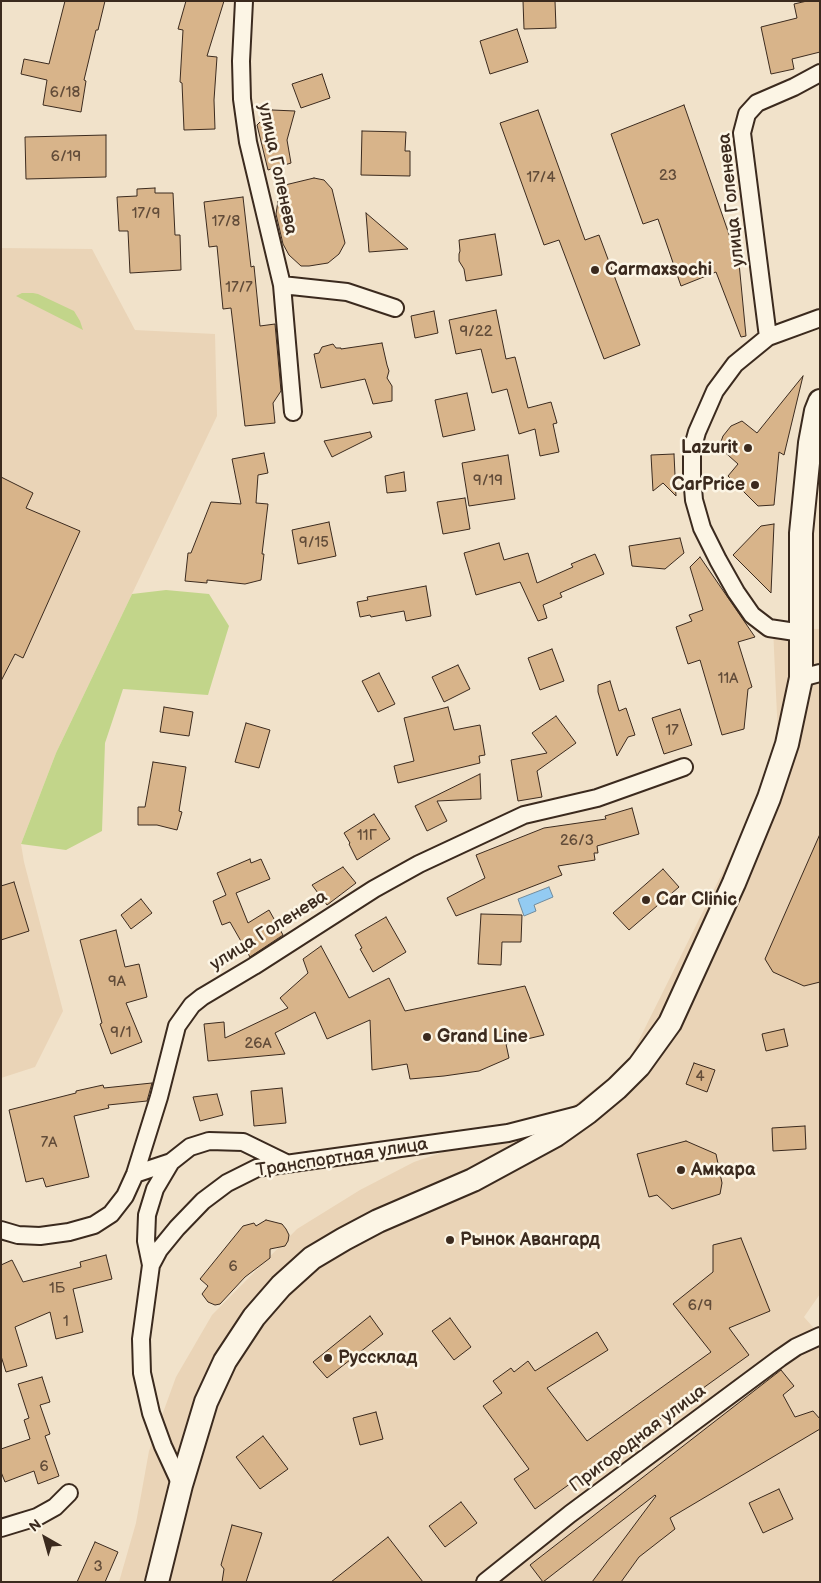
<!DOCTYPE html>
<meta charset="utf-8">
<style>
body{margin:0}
#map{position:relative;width:821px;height:1583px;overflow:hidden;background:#f1e2ca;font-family:"Balsamiq Sans",sans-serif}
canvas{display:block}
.frame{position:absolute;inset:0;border:2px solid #3b2a1e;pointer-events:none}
.north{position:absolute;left:20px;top:1513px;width:50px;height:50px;-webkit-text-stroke:4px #fcf5e5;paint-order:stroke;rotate:322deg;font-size:14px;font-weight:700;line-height:20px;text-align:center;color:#3b2a1e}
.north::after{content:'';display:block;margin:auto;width:18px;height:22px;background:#3b2a1e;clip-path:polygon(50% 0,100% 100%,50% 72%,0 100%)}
</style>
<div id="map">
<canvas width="821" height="1583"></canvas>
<div class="frame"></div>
<div class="north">N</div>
</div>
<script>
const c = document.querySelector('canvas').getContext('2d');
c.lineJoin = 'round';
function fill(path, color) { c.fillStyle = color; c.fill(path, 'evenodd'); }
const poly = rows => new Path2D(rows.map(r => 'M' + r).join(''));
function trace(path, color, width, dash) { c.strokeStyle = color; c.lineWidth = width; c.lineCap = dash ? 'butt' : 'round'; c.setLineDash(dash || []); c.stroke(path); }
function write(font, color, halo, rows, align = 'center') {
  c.font = font + ' "Balsamiq Sans",sans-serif'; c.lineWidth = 5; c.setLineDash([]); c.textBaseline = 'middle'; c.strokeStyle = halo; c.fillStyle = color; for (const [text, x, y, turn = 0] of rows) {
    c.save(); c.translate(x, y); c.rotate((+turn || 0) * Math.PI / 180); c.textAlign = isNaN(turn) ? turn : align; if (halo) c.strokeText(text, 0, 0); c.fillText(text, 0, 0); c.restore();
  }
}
const built = poly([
 [1,248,92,249,135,330,215,334,217,416,56,753,21,844,24,862,63,1011,35,1067,1,1078],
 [773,628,820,629,820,1294,804,1317,820,1335,820,1582,119,1582,136,1523,149,1451,176,1377,212,1315,297,1229,360,1190,414,1162,567,1110,627,1064,779,759]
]);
const green = poly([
 [22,293,33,293,38,294,74,311,80,321,83,330,16,296],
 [166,590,209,594,229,626,208,695,123,689,105,743,102,831,66,850,21,844,56,753,132,594]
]);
const water = poly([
 [549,887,553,897,534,905,536,911,524,916,518,899,549,887]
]);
const building = poly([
 [65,1,105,1,98,30,96,30,84,80,86,81,81,112,43,105,47,80,21,74,24,59,49,64,65,1],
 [186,1,224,1,207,56,217,57,214,100,215,129,184,130,182,83,180,82,183,30,178,29,186,1],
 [523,1,555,1,556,28,524,29,523,1],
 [807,1,820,1,820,52,792,59,794,69,771,74,761,27,797,18,794,4,807,1],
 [517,29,528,62,490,74,480,41,517,29],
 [322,74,330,98,301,108,292,84,322,74],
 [684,105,739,263,746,336,741,337,716,272,681,286,658,219,643,224,611,134,684,105],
 [272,110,295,111,287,140,291,163,268,170,257,125,272,110],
 [538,110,585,240,599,235,640,345,604,359,559,240,544,245,500,123,538,110],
 [362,131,406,132,405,151,410,151,410,176,361,175,362,131],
 [106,135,106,177,26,179,25,137,106,135],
 [314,178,324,180,332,189,345,243,339,254,328,263,309,266,301,266,289,255,283,244,276,214,278,201,285,185,314,178],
 [155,188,155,193,173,193,175,235,180,235,181,270,130,273,128,231,119,231,117,197,137,196,137,189,155,188],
 [243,197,251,267,254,266,260,326,275,324,281,391,273,403,275,423,245,426,231,308,223,309,217,246,209,247,204,202,243,197],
 [366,213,408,249,369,252,366,213],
 [495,234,502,275,466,281,464,269,459,261,459,254,460,251,459,240,495,234],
 [496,310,506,359,515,357,528,408,551,402,557,423,553,424,559,452,540,456,535,429,519,434,507,389,492,393,481,349,456,354,449,320,496,310],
 [434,311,438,333,415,338,411,316,434,311],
 [382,343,387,365,389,371,387,378,392,386,392,401,373,404,365,379,321,388,314,354,319,353,322,347,333,344,336,348,341,348,341,349,382,343],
 [803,376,784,455,779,452,774,505,758,506,728,476,738,464,719,447,723,436,731,426,742,421,757,433,803,376],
 [467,393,475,430,443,437,435,400,467,393],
 [370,432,372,437,332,457,324,441,370,432],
 [264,453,268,473,258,475,256,503,268,504,262,554,264,554,261,580,245,584,207,580,207,583,185,581,188,553,191,553,211,502,241,504,232,459,264,453],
 [674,454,676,496,663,483,653,491,651,455,674,454],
 [508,455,515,499,469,506,462,463,508,455],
 [404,472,406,491,387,493,385,476,404,472],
 [1,477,33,493,26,508,80,531,23,658,15,654,1,681,1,477],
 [465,498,470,529,443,534,437,502,465,498],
 [329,522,336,556,298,564,292,530,329,522],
 [774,524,771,593,733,555,761,526,774,524],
 [680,538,684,553,665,569,632,566,629,546,680,538],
 [499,543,504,560,528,553,537,583,573,567,571,564,595,554,604,574,560,593,562,597,543,605,547,618,538,621,520,582,476,595,464,553,499,543],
 [700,557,755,637,738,642,752,687,748,689,744,729,722,735,700,660,688,664,676,627,692,621,689,615,703,610,690,567,700,557],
 [426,586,431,616,406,621,404,611,371,617,370,615,360,617,357,602,368,600,367,597,426,586],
 [552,649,564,681,540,690,528,658,552,649],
 [458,665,470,689,444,702,432,677,458,665],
 [379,673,395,704,378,712,362,681,379,673],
 [610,681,619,711,626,708,635,735,628,737,617,756,598,692,598,685,610,681],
 [164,707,193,712,189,736,160,732,164,707],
 [448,707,454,730,480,725,485,755,479,756,480,763,398,783,394,766,414,761,404,718,448,707],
 [680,709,692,745,664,754,652,718,680,709],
 [556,716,576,743,537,771,542,797,518,801,511,760,547,753,532,733,556,716],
 [246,723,270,730,259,768,235,762,246,723],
 [153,762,186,767,179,811,182,812,177,830,157,825,138,825,138,807,145,807,153,762],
 [480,774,481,799,437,801,447,821,427,831,415,806,480,774],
 [632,808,639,834,597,846,598,853,594,853,595,860,558,866,562,875,456,916,447,898,485,878,476,855,544,828,606,819,605,816,632,808],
 [374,814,390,839,357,860,349,844,350,843,344,833,374,814],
 [820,834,820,982,804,986,773,972,765,959,820,834],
 [250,859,251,863,261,859,270,879,236,893,248,923,269,910,283,935,250,957,230,922,222,925,213,901,226,895,217,873,250,859],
 [343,867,356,883,327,905,312,885,343,867],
 [663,869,679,887,629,930,613,913,663,869],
 [14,882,29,931,1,940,1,886,14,882],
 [141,899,152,913,131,929,121,915,141,899],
 [481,914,522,915,521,942,502,942,501,965,478,964,481,914],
 [386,917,406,952,373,972,360,949,362,948,355,935,386,917],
 [116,930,125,967,139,964,147,997,126,1003,142,1042,111,1054,100,1024,102,1023,80,940,116,930],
 [321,946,349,998,389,978,405,1011,525,986,544,1035,506,1044,509,1058,479,1071,444,1076,410,1079,407,1064,372,1070,370,1020,327,1039,315,1012,275,1033,285,1054,208,1061,204,1024,224,1022,225,1038,288,1008,280,998,308,973,303,959,321,946],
 [784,1029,788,1046,766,1051,762,1034,784,1029],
 [694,1063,715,1070,707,1092,686,1084,694,1063],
 [152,1083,147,1101,108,1105,109,1108,74,1116,89,1177,46,1187,43,1178,26,1182,9,1110,76,1093,76,1091,103,1085,104,1088,152,1083],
 [282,1088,286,1123,254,1126,251,1091,282,1088],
 [217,1094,223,1115,200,1121,193,1097,217,1094],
 [805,1126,806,1149,773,1151,772,1128,805,1126],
 [686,1141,716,1154,722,1183,720,1194,672,1209,657,1195,649,1197,637,1154,686,1141],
 [266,1220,282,1224,286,1229,289,1235,288,1241,285,1246,270,1249,270,1258,245,1277,220,1304,215,1305,208,1302,202,1294,208,1286,200,1279,243,1226,254,1223,256,1226,266,1220],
 [741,1238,770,1311,729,1328,749,1355,535,1509,514,1479,529,1469,483,1406,502,1393,493,1381,511,1368,514,1372,528,1361,535,1371,597,1332,608,1350,547,1388,587,1441,711,1352,673,1304,713,1272,713,1245,741,1238],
 [106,1255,112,1279,73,1289,83,1332,56,1339,50,1312,15,1327,27,1366,6,1372,1,1356,1,1265,12,1260,23,1282,81,1267,80,1262,106,1255],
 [370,1316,383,1334,327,1378,313,1362,370,1316],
 [450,1318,471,1347,454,1360,432,1331,450,1318],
 [781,1370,794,1386,783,1395,795,1417,813,1411,820,1419,820,1429,670,1518,675,1529,639,1557,621,1582,592,1582,656,1496,655,1495,543,1582,530,1565,781,1370],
 [42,1377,50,1402,40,1405,50,1434,45,1436,59,1476,38,1484,34,1471,5,1482,1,1472,1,1449,30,1439,24,1420,29,1418,18,1384,42,1377],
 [376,1412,383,1439,360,1445,353,1418,376,1412],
 [263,1436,288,1469,260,1489,236,1457,263,1436],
 [779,1489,793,1519,763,1533,749,1503,779,1489],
 [461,1502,477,1523,445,1547,429,1526,461,1502],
 [232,1525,262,1533,246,1582,222,1582,224,1569,221,1565,232,1525],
 [388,1537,423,1582,331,1582,388,1537],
 [95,1542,118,1552,105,1582,77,1582,95,1542]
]);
const minor = poly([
 [244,1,241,61,242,99,248,142,282,285,293,412],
 [282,285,347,292,395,308],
 [768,337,742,133,747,114,757,103,794,87,820,73],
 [802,633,769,628,752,615,736,592,718,560,702,528,694,500,692,476,692,450,697,432,715,391,735,364,768,337,820,318],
 [801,678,820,673],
 [135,1174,171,1162],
 [1,1230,18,1235,40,1236,69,1232,94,1225,111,1214,125,1196,135,1174,159,1097,177,1026,192,1005,202,997,254,966,374,889,419,864,524,815,597,798,684,767],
 [151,1265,146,1241,147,1215,155,1189,171,1162,190,1147,209,1141,243,1142,286,1163],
 [181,1485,163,1446,151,1413,142,1373,141,1339,151,1265,159,1250,177,1228,203,1201,227,1183,257,1168,508,1133,578,1115],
 [1,1528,37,1517,55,1507,69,1493],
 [485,1582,570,1514,780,1358,796,1347,820,1336]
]);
const secondary = poly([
 [157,1582,181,1485,206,1402,225,1361,254,1317,281,1286,312,1258,344,1239,378,1221,473,1180,556,1135,587,1113,617,1088,639,1066,670,1023,734,883,769,798,787,744,801,678,801,533,810,443,816,411,820,401]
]);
const markers = [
 [595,270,5,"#3b2a1e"],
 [748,448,5,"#3b2a1e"],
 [755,485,5,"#3b2a1e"],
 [646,900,5,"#3b2a1e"],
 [427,1037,5,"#3b2a1e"],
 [681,1170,5,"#3b2a1e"],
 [450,1240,5,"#3b2a1e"],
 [328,1358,5,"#3b2a1e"]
];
const numberNames = [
 ["6/18",65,93],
 ["6/19",66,157],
 ["23",668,176],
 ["17/4",541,178],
 ["17/9",146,214],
 ["17/8",226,222],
 ["17/7",239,288],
 ["9/22",476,332],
 ["9/19",488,481],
 ["9/15",314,543],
 ["11А",728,679],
 ["17",672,731],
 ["11Г",367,836],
 ["26/3",577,841],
 ["9А",117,982],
 ["9/1",121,1033],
 ["26А",258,1044],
 ["4",700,1077],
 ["7А",49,1143],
 ["6",233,1267],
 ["1Б",57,1289],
 ["6/9",700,1306],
 ["1",66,1322],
 ["6",44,1467],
 ["3",98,1567]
];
const streetNames = [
 ["улица Голенева",277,169,78],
 ["улица Голенева",732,200,-96],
 ["улица Голенева",269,931,-32],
 ["Транспортная улица",342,1158,-9],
 ["Пригородная улица",638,1439,-37]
];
const poiNames = [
 ["Carmaxsochi",605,270],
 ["Lazurit",738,448,"right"],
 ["CarPrice",745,485,"right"],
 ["Car Clinic",656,900],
 ["Grand Line",437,1037],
 ["Амкара",691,1170],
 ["Рынок Авангард",460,1240],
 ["Руссклад",338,1358]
];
fill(built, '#ead4b7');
fill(green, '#c2d58a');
fill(water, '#93cbf2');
trace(water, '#708b9d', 1);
fill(building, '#d8b48a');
trace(building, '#3b2a1e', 1);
trace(minor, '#3b2a1e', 20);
trace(secondary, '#3b2a1e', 26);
trace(minor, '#fcf5e5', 16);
trace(secondary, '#fcf5e5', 22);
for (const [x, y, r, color] of markers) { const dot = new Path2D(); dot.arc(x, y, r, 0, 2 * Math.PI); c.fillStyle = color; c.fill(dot); trace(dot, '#fcf5e5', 2); }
write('15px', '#624c39', null, numberNames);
write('18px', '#3b2a1e', '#fcf5e5', streetNames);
write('bold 18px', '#3b2a1e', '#fcf5e5', poiNames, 'left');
</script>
